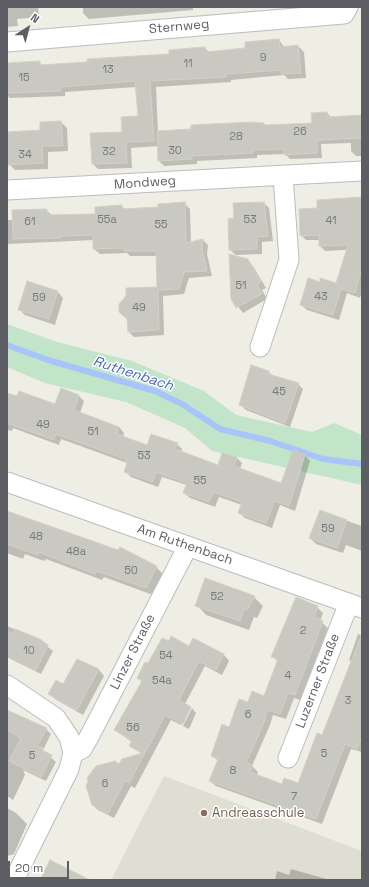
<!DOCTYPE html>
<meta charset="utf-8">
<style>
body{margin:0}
#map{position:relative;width:369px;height:887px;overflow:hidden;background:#eeeee4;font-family:"Space Grotesk",sans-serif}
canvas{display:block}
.frame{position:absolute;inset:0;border:8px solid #5c5e64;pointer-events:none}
.north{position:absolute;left:8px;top:8px;width:40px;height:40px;-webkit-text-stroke:3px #fff;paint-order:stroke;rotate:36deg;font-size:11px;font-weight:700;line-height:16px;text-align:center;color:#5c5e64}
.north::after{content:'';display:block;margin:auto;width:14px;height:18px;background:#5c5e64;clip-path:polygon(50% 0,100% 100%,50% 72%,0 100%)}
.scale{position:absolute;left:8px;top:861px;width:61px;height:18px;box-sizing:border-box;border:2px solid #5c5e64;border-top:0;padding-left:5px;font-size:12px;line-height:14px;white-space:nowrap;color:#5c5e64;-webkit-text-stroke:3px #fff;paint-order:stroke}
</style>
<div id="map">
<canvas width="369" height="887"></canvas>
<div class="frame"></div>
<div class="north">N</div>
<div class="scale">20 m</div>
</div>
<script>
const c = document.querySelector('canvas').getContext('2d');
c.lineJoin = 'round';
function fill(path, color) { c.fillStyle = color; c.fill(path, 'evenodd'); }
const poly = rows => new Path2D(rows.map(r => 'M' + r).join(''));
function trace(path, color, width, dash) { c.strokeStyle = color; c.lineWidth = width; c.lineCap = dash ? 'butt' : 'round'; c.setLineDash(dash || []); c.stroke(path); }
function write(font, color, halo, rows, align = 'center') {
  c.font = font + ' "Space Grotesk",sans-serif'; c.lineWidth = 3; c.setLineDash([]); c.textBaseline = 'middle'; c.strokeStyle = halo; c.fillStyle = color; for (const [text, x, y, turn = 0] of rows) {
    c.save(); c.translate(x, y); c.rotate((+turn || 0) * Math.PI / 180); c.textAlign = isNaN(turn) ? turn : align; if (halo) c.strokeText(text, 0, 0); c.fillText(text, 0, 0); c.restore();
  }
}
const education = poly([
 [164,776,362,851,362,880,111,880]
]);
const green = poly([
 [7,324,57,342,132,361,204,391,236,415,312,432,334,423,362,435,362,485,212,451,185,428,126,402,45,383,7,367]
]);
const shadow = poly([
 [7,7,38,7,39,17,17,19,18,26,7,27],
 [83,7,193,7,193,10,89,19,83,13],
 [279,40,284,47,298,46,304,52,306,78,288,79,284,75,231,80,231,82,156,87,158,132,264,124,267,126,313,124,327,113,331,117,362,116,362,156,356,156,351,151,351,143,321,144,322,158,290,159,285,154,257,155,257,158,197,161,197,164,164,166,159,161,159,146,131,148,132,168,98,169,93,164,139,117,136,87,65,92,65,96,10,98,7,95,7,64,39,62,42,65,88,63,170,54,205,48,209,52,246,49],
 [61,122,67,128,68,151,48,152,48,169,15,170,9,164,42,131],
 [362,198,362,249,325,251,320,246,320,240,306,240,301,235,318,209],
 [184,203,190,209,191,243,203,240,208,245,207,254,212,276,189,278,184,294,163,296,164,335,134,337,129,332,158,288,157,256,130,256,127,253,100,254,94,249,94,240,7,244,7,220,13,220,46,210,52,215,96,214,122,206,125,210,159,208],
 [264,203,269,208,273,241,262,242,262,254,236,255,230,250,235,219],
 [247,260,253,266,266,288,262,290,267,299,243,313,232,299],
 [361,269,362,291,360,298,347,293,339,320,307,310,301,305],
 [57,291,63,298,55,325,25,315,19,309],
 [252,367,269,372,274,377,298,384,303,389,290,427,246,410,241,405],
 [61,389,79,396,84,401,80,413,119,427,124,433,123,437,148,446,177,444,182,449,181,453,218,467,223,454,237,458,242,463,240,469,282,484,305,455,310,461,295,511,280,505,272,528,245,518,239,513,242,505,219,497,215,507,190,498,184,493,187,485,162,477,158,487,131,477,125,471,127,463,61,439,59,445,13,428,12,431,7,430,7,394,55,406],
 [7,512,156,567,163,574,153,595,104,577,102,580,46,559,44,561,25,554,23,559,7,553],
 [325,513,362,526,362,551,346,545,343,553,316,544,310,538],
 [254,597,263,606,257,618,254,617,249,630,206,615,197,605],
 [317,607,323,613,320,621,328,628,300,700,294,698,286,719,273,715,270,725,252,766,258,772,257,775,282,786,299,784,322,736,351,661,349,660,358,634,362,636,362,752,351,749,322,824,216,786,210,781,218,761,212,755,229,728,249,704,264,697,278,662,273,656],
 [7,626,39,640,53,651,41,674,7,657],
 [194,640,224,655,229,661,222,675,205,666,185,704,191,708,189,708,181,725,171,720,135,788,131,786,114,818,98,810,92,804,87,786,90,773,120,765,142,754,130,746,132,742,115,730,142,682,138,678,148,664,190,647],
 [78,660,99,670,104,676,83,715,55,699,49,693,63,685],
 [192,708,196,713,189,729,183,726],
 [7,712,46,729,51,734,43,750,56,762,46,781,23,770,25,775,13,800,7,796],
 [7,808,16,813,27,824,14,854,7,856],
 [291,869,330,880,275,880,277,871,289,875]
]);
const stream = poly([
 [7,345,48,360,155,391,182,404,220,429,270,441,323,459,362,464]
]);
const building = poly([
 [279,39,280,47,298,45,301,73,281,74,281,70,226,74,226,77,150,81,154,141,126,142,127,163,92,164,90,133,122,132,121,117,138,116,135,81,60,87,60,91,7,93,7,63,40,61,40,65,87,62,87,59,169,54,169,50,192,48,205,47,206,52,245,48,245,42,279,39],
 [327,112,328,117,362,115,362,138,317,140,317,153,284,155,284,149,253,150,253,153,192,156,192,159,158,161,157,131,191,129,191,125,251,122,264,123,265,125,312,123,311,113,327,112],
 [61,121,63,146,42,146,43,163,8,165,7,132,40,130,40,122,61,121],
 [362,197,362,268,355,293,341,289,333,315,300,305,308,278,320,282,320,278,336,283,348,245,319,246,319,235,300,236,299,209,317,208,317,200,362,197],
 [185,202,186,243,203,239,202,248,207,271,184,272,179,289,158,290,159,330,128,332,127,319,119,312,119,304,126,296,126,288,157,287,156,251,124,251,124,248,93,249,93,235,61,236,61,238,13,239,12,210,47,209,47,215,95,214,95,207,122,205,122,209,158,207,158,204,185,202],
 [264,202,268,236,257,237,257,249,229,250,228,219,234,218,233,203,264,202],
 [229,254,248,259,261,282,257,285,262,294,236,308,231,299,229,254],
 [27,281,58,291,49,319,18,310,27,281],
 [251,365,269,371,268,374,299,383,285,423,239,405,251,365],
 [61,388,79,395,74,410,119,427,117,434,147,445,151,434,178,443,175,449,218,465,222,453,237,457,234,466,281,483,293,450,305,455,289,506,275,501,266,523,238,513,242,502,213,492,209,502,183,493,187,483,156,472,153,482,124,472,127,463,125,462,126,459,56,434,54,440,7,423,7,393,17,396,19,391,55,404,61,388],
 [320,510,347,520,337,548,309,538,320,510],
 [7,511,118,550,120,547,157,566,146,588,97,571,95,574,39,552,38,555,7,544,7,511],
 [205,578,255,596,247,610,244,609,240,621,195,606,205,578],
 [296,597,318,606,314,617,323,621,295,695,288,693,280,714,267,710,265,720,246,763,253,765,250,772,282,784,284,778,298,783,317,733,322,735,362,634,362,737,357,749,345,744,316,819,209,781,218,759,211,756,222,724,229,727,239,699,248,702,252,691,264,696,278,659,271,657,296,597],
 [15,629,40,639,48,645,36,670,7,655,7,631,13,634,15,629],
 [171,636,189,646,193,638,224,654,216,670,199,661,179,700,191,707,183,724,165,715,129,783,125,781,108,814,92,805,86,786,88,781,87,778,96,766,115,761,119,764,122,759,143,753,129,746,132,740,114,730,142,681,137,678,145,662,148,663,162,638,169,641,171,636],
 [77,659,99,669,77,710,48,694,56,680,63,684,77,659],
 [7,710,47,728,37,746,43,748,42,750,52,755,41,777,9,761,21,738,7,730,7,710],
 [50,860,90,880,40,880,50,860]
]);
const minor = poly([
 [7,42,344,14,348,7],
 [7,190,362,171],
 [260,347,289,260,283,175],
 [7,482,362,608],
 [7,685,56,718,69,737,73,753,69,769,14,880],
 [73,753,82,749,89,737,188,546],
 [288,758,349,603]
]);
const markers = [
 [204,813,4,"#8d6e63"]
];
const numberNames = [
 ["9",263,58],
 ["11",188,64],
 ["13",108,70],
 ["15",24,78],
 ["26",300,132],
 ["28",236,137],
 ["30",175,151],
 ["32",109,152],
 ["34",25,155],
 ["55a",107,220],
 ["53",250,220],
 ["41",331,221],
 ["61",30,222],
 ["55",161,225],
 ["51",241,286],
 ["43",321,297],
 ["59",39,298],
 ["49",139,308],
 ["45",279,392],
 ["49",43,425],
 ["51",93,432],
 ["53",144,456],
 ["55",200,481],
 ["59",328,529],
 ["48",36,537],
 ["48a",76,552],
 ["50",131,571],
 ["52",217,597],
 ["2",303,631],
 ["10",29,651],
 ["54",166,656],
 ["4",288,676],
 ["54a",162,681],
 ["3",348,701],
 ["6",248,715],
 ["56",133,728],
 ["5",324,754],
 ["5",32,756],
 ["8",233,771],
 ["6",105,784],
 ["7",294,797]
];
const streetNames = [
 ["Sternweg",179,27,-5],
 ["Mondweg",145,183,-4],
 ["Am Ruthenbach",185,545,19],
 ["Linzer Straße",133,652,-63],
 ["Luzerner Straße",318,681,-69]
];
const educationNames = [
 ["Andreasschule",212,813]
];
const waterNames = [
 ["Ruthenbach",133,374,18]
];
fill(education, '#deded3');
fill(green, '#c2e5ca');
fill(shadow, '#0003');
trace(stream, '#a7c4fb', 6);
fill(building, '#c9c9c1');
trace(building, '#d3d1c3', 1);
trace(minor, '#bcbcc2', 21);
trace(minor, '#fff', 19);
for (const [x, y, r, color] of markers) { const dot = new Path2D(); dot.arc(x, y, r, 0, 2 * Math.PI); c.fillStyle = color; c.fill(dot); trace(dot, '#fff', 1.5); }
write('11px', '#77797b', null, numberNames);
write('13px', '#5c5e64', '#fff', streetNames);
write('13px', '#785e54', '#fff', educationNames, 'left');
write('italic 14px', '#4a69be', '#fff', waterNames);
</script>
